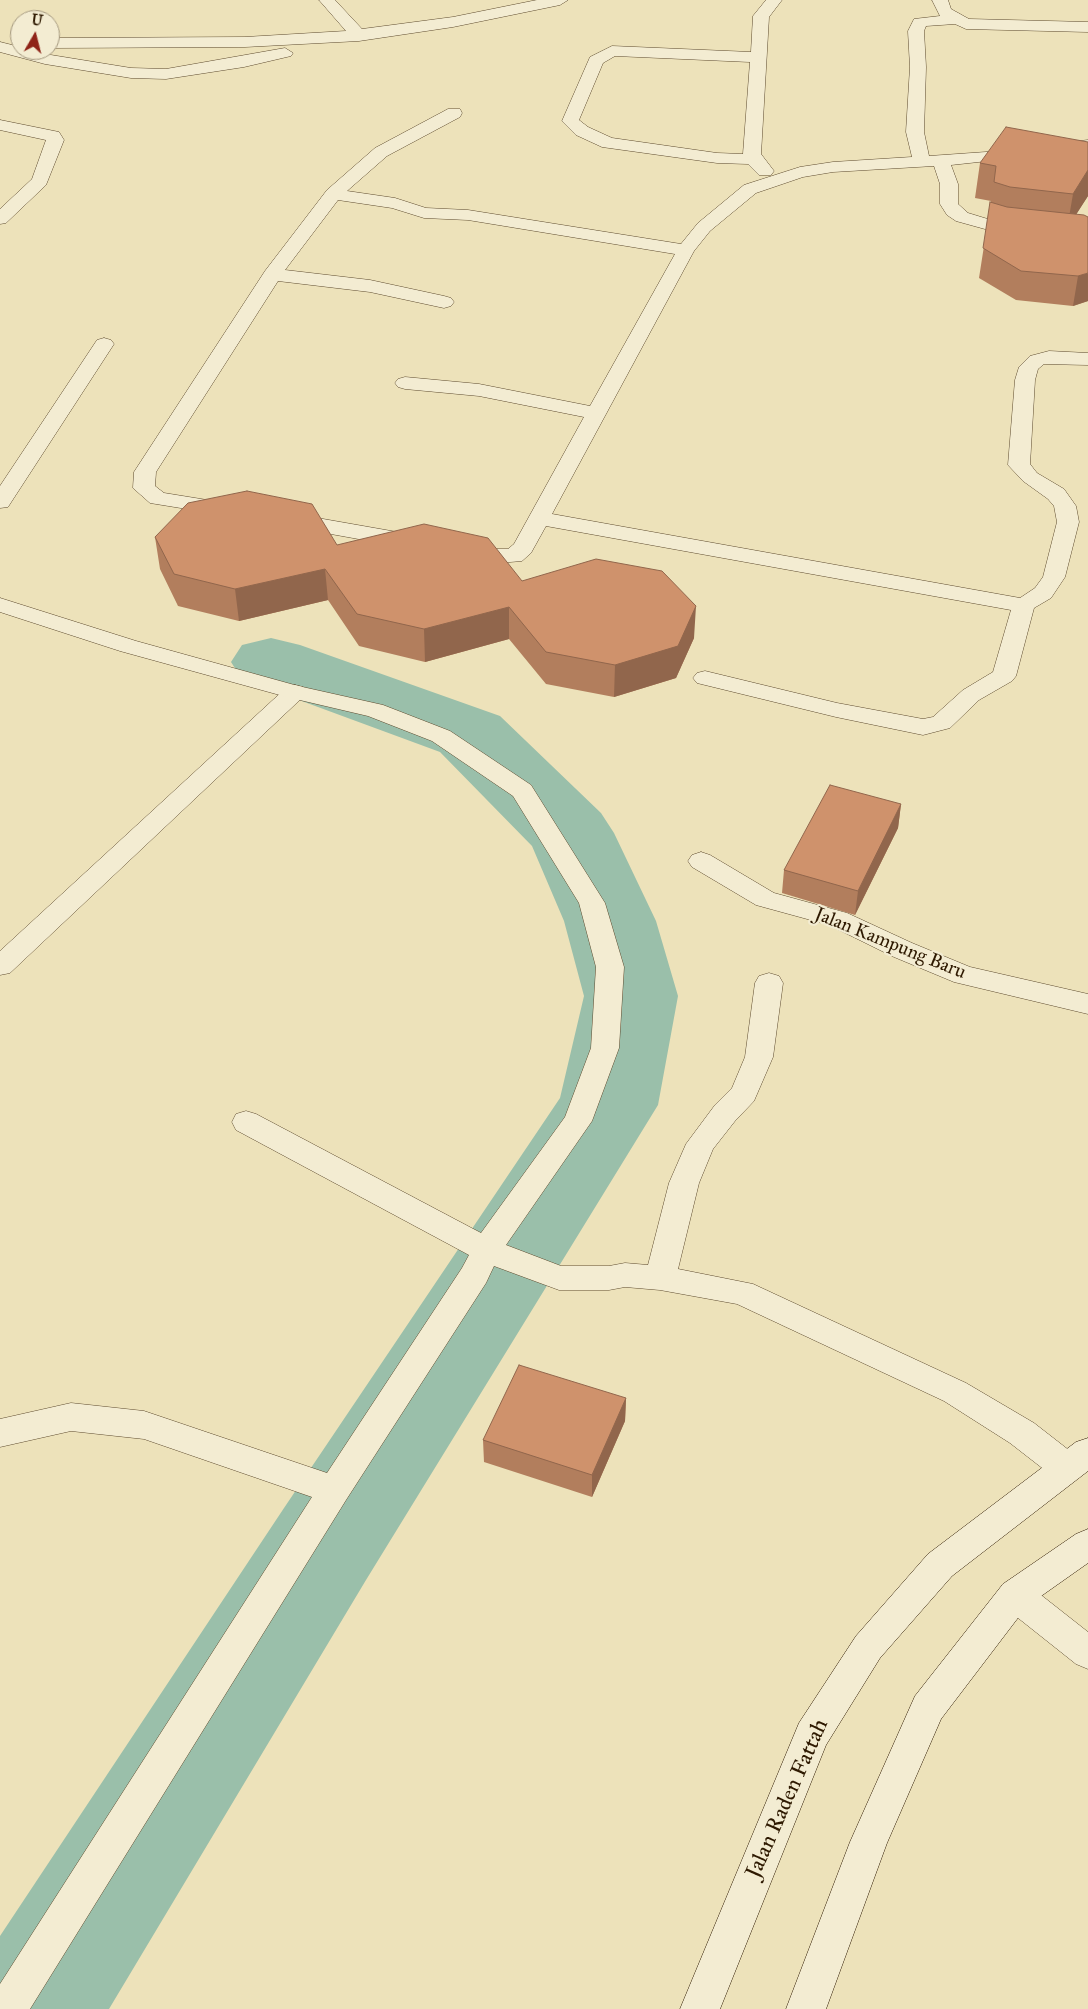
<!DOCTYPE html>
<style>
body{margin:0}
#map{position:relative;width:1088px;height:2009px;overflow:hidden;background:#ede2ba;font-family:"IM FELL Great Primer",serif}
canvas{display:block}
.north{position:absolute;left:10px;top:10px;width:50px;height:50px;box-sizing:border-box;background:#f3ecd2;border:1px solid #a4987e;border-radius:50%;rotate:8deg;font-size:14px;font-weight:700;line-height:20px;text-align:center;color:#2e1901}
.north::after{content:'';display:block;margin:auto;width:18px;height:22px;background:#8f2418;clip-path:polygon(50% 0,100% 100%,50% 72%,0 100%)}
</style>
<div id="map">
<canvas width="1088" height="2009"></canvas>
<div class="north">U</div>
</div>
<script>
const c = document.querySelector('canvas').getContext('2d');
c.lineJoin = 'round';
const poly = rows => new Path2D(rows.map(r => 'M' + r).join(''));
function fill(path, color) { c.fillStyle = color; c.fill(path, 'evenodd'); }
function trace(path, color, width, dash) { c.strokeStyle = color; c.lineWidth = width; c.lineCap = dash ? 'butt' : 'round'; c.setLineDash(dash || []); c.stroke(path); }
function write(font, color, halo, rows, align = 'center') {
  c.font = font + ' "IM FELL Great Primer",serif'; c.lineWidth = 4.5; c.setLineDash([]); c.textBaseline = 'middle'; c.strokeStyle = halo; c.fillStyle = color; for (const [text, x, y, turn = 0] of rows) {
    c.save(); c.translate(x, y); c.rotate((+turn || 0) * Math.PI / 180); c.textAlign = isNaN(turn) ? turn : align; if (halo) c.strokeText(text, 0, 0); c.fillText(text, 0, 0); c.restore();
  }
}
const river = poly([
 [271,638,300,645,500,716,601,813,614,833,656,921,678,996,658,1105,366,1580,109,2009,0,2009,0,1936,284,1508,560,1098,584,996,564,921,532,846,440,752,242,679,231,662,242,645,271,638]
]);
const lane = poly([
 [295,685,303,687,307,692,303,697,10,973,0,975,0,951,287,687,295,685]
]);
const street = poly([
 [319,0,335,0,362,29,453,17,537,0,568,0,560,5,453,27,359,41,245,47,50,48,50,38,245,37,346,31,319,0],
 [766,0,782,0,769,17,761,154,774,171,771,175,759,175,748,164,717,163,602,147,576,135,562,121,590,57,612,46,751,52,753,16,766,0],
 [615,56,750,62,743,154,717,153,612,138,588,127,579,120,603,63,615,56],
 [932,0,948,0,951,9,969,19,1088,22,1088,32,966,29,955,24,926,26,924,31,926,67,924,132,929,156,986,152,1088,140,1088,150,951,165,958,184,958,204,968,213,1004,224,1088,233,1088,243,1003,234,956,221,947,215,940,204,940,184,934,166,833,172,803,177,756,193,710,231,694,251,552,514,1020,598,1035,588,1043,577,1057,522,1054,506,1048,499,1023,481,1008,465,1015,380,1019,367,1030,356,1049,351,1088,353,1088,365,1044,364,1038,369,1035,380,1030,464,1037,473,1064,489,1076,506,1079,522,1065,577,1051,598,1034,608,1016,676,1012,681,979,700,950,728,923,735,836,717,697,683,693,678,697,673,705,671,837,703,923,719,933,717,963,690,993,672,1011,610,546,526,531,553,522,561,498,563,458,555,455,550,458,545,466,543,498,549,508,549,514,544,584,417,479,396,405,389,398,387,395,383,398,379,405,377,479,384,590,406,675,254,468,220,424,218,392,208,338,200,285,270,370,280,444,296,451,298,454,302,451,306,444,308,370,292,278,281,156,472,155,486,164,493,232,504,235,509,232,514,224,515,150,503,133,488,134,472,265,271,327,190,375,148,448,109,460,109,462,113,460,117,387,156,347,191,395,198,426,208,468,210,681,244,698,223,744,185,800,167,833,162,912,157,906,132,910,67,908,31,914,19,940,16,932,0],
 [0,42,20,47,20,50,131,68,166,69,285,48,293,53,291,56,244,67,166,79,131,78,45,64,0,52,0,42],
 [0,120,59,132,64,140,46,185,6,223,0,224,0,209,32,179,46,140,0,130,0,120],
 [104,338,111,340,114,344,8,507,0,508,0,486,97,340,104,338],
 [289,513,414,535,422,537,425,542,422,547,414,549,281,525,278,520,281,515,289,513],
 [0,598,136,641,298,686,383,705,450,731,531,785,605,903,624,967,619,1048,592,1121,506,1245,561,1266,609,1266,625,1263,648,1265,669,1183,686,1144,715,1105,732,1088,745,1057,755,983,759,976,769,973,779,976,783,983,773,1057,754,1101,735,1121,713,1149,699,1183,678,1269,753,1284,966,1383,1034,1423,1079,1458,1084,1468,1079,1478,1067,1482,1055,1478,1010,1443,944,1401,737,1304,660,1290,625,1287,609,1290,559,1290,494,1266,486,1283,346,1500,30,2009,0,2009,0,1984,312,1497,144,1439,71,1431,0,1447,0,1419,71,1403,144,1411,327,1473,462,1268,469,1255,236,1130,232,1122,236,1114,246,1111,256,1114,481,1233,565,1117,591,1048,596,967,579,903,513,796,432,741,368,716,287,697,120,651,0,612,0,598],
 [701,852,710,855,774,893,847,913,912,943,970,967,1088,994,1088,1014,954,982,894,957,829,925,756,905,692,867,688,861,692,855,701,852],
 [1015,1580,1027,1584,1088,1632,1088,1669,1076,1664,1003,1606,998,1595,1003,1584,1015,1580]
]);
const secondary = poly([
 [1088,1438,1088,1471,952,1576,880,1658,826,1745,720,2009,680,2009,799,1723,856,1636,928,1554,1076,1442,1088,1438],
 [1088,1529,1088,1563,1027,1606,941,1719,887,1843,826,2009,786,2009,850,1842,915,1696,1003,1584,1076,1534,1088,1529]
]);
const wall = poly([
 [1088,142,1088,196,1076,214,1088,301,1073,306,1016,300,979,278,991,201,975,198,980,163],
 [155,537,337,545,522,581,694,638,676,678,614,697,546,684,509,639,425,662,359,646,328,600,239,621,178,606,160,569],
 [901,804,898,828,855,915,782,893,784,870],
 [626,1398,625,1421,592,1497,484,1462,483,1440]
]);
const shadedWall = poly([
 [1088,170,1088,196,1067,229,1073,194],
 [1088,273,1088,301,1073,306,1078,276],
 [325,569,328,600,239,621,235,589],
 [696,606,694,638,676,678,614,697,615,665],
 [509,607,509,639,425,662,424,629],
 [901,804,898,828,855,915,858,891],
 [626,1398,625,1421,592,1497,592,1475]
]);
const building = poly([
 [1006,127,1088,142,1088,170,1073,194,1010,187,994,182,996,166,980,163,1006,127],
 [990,202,1007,207,1084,215,1088,217,1088,273,1078,276,1021,271,983,248,990,202],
 [247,491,312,504,337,545,424,524,488,538,522,581,596,559,662,571,696,606,678,646,615,665,546,652,509,607,424,629,357,614,325,569,235,589,174,574,155,537,188,503,247,491],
 [830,785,901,804,858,891,784,870,830,785],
 [519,1365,626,1398,592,1475,483,1440,519,1365]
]);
const streetNames = [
 ["Jalan Kampung Baru",890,944,22]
];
const nearStreetnames = [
 ["Jalan Raden Fattah",788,1799,-66]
];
fill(river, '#9abfaa');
trace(lane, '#5e4b2f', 1);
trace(street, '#5e4b2f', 1);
trace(secondary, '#2e1901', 1);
fill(lane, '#f3ecd2');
fill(street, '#f3ecd2');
fill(secondary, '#f3ecd2');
fill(wall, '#b27e5d');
fill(shadedWall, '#91664c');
fill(building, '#cf926c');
trace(building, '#91664c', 1);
write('19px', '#2e1901', '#f3ecd2', streetNames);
write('22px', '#2e1901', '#f3ecd2', nearStreetnames);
</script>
